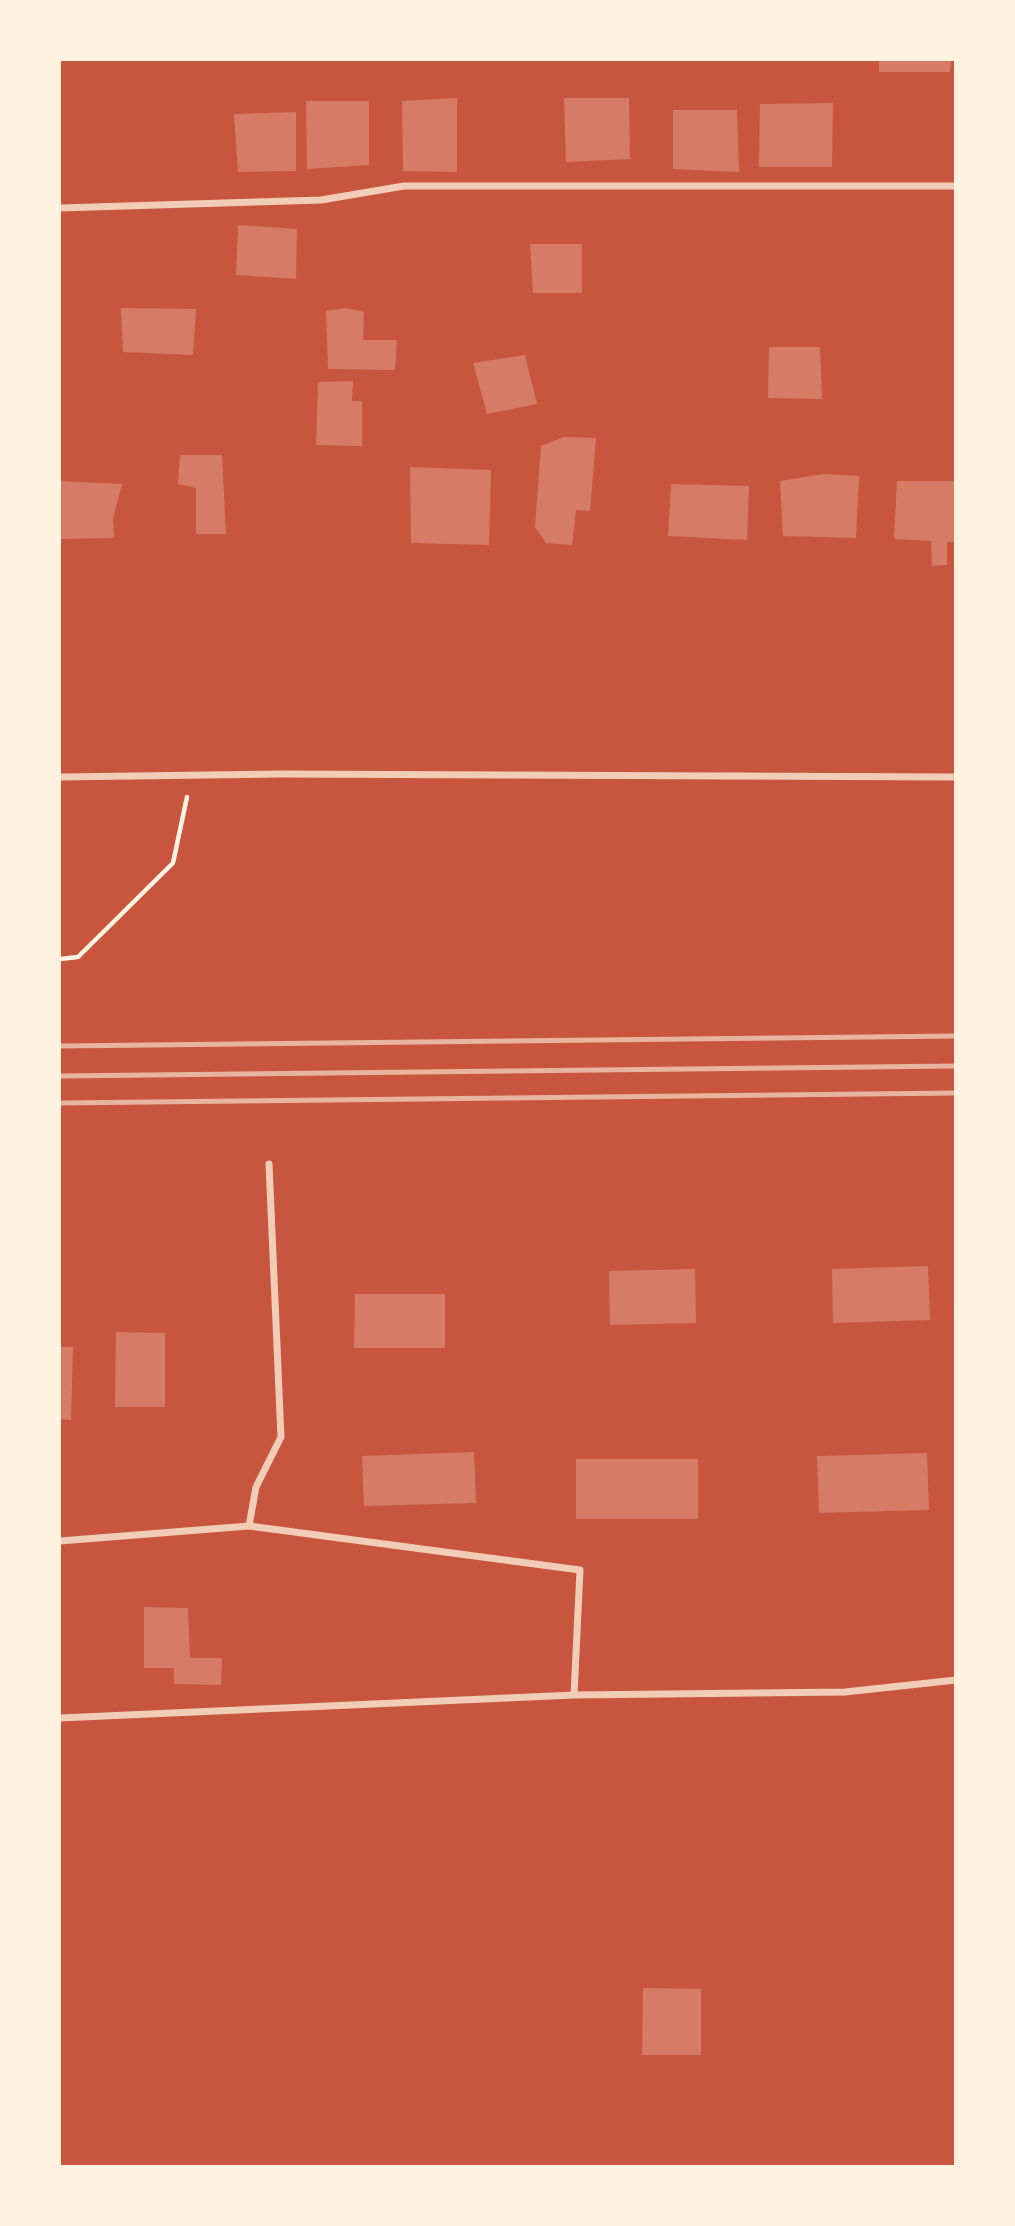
<!DOCTYPE html>
<style>
body{margin:0}
#map{position:relative;width:1015px;height:2226px;overflow:hidden;background:#c8553d;font-family:"Alegreya Sans",sans-serif}
canvas{display:block}
.frame{position:absolute;inset:0;border:61px solid #fff3e0;pointer-events:none}
</style>
<div id="map">
<canvas width="1015" height="2226"></canvas>
<div class="frame"></div>
</div>
<script>
const c = document.querySelector('canvas').getContext('2d');
c.lineJoin = 'round';
function fill(path, color) { c.fillStyle = color; c.fill(path, 'evenodd'); }
const poly = rows => new Path2D(rows.map(r => 'M' + r).join(''));
function trace(path, color, width, dash) { c.strokeStyle = color; c.lineWidth = width; c.lineCap = dash ? 'butt' : 'round'; c.setLineDash(dash || []); c.stroke(path); }
const building = poly([
 [879,60,951,60,950,72,879,72],
 [457,98,457,172,403,171,402,101],
 [564,98,629,98,630,159,566,162],
 [306,101,369,101,369,165,307,169],
 [833,103,832,167,759,167,760,104],
 [673,110,737,110,739,172,673,169],
 [296,112,296,171,238,172,234,114],
 [238,225,297,229,296,279,236,275],
 [530,244,582,244,582,293,533,293],
 [121,308,196,309,193,355,123,352],
 [346,308,364,312,363,340,397,340,395,370,328,369,326,311],
 [769,347,820,347,822,399,768,398],
 [525,355,537,404,487,414,473,363],
 [353,381,352,401,362,401,362,446,316,445,318,382],
 [564,437,596,438,590,511,576,510,572,545,546,543,535,527,541,446],
 [180,455,222,455,226,534,196,534,196,488,178,484],
 [410,467,491,470,489,545,411,543],
 [824,474,859,476,856,538,783,536,780,481],
 [60,481,122,484,113,519,114,538,60,539],
 [897,481,956,481,956,542,947,542,947,565,932,566,931,541,894,539],
 [671,484,749,486,747,540,668,536],
 [928,1266,930,1320,833,1323,832,1269],
 [695,1269,696,1323,610,1325,609,1271],
 [355,1294,445,1294,445,1348,354,1348],
 [116,1332,165,1333,165,1407,115,1407],
 [60,1347,73,1347,71,1420,60,1419],
 [474,1452,476,1503,364,1506,362,1456],
 [927,1453,929,1510,819,1513,817,1456],
 [576,1459,698,1459,698,1519,576,1519],
 [144,1607,188,1608,190,1658,222,1658,221,1685,174,1684,174,1668,144,1668],
 [643,1988,701,1989,701,2055,642,2055]
]);
const path = poly([
 [60,959,78,957,173,863,187,797]
]);
const minor = poly([
 [60,208,321,200,404,186,956,186],
 [60,777,281,774,956,777],
 [249,1526,256,1487,281,1437,269,1164],
 [60,1541,249,1526,580,1570,574,1695],
 [60,1718,574,1695,845,1692,956,1680]
]);
const rail = poly([
 [60,1046,956,1036],
 [60,1076,956,1066],
 [60,1103,956,1093]
]);
fill(building, '#d67c66');
trace(path, '#fff3e0', 4.5);
trace(minor, '#f1ccb7', 7);
trace(rail, '#e9b49f', 5);
</script>
